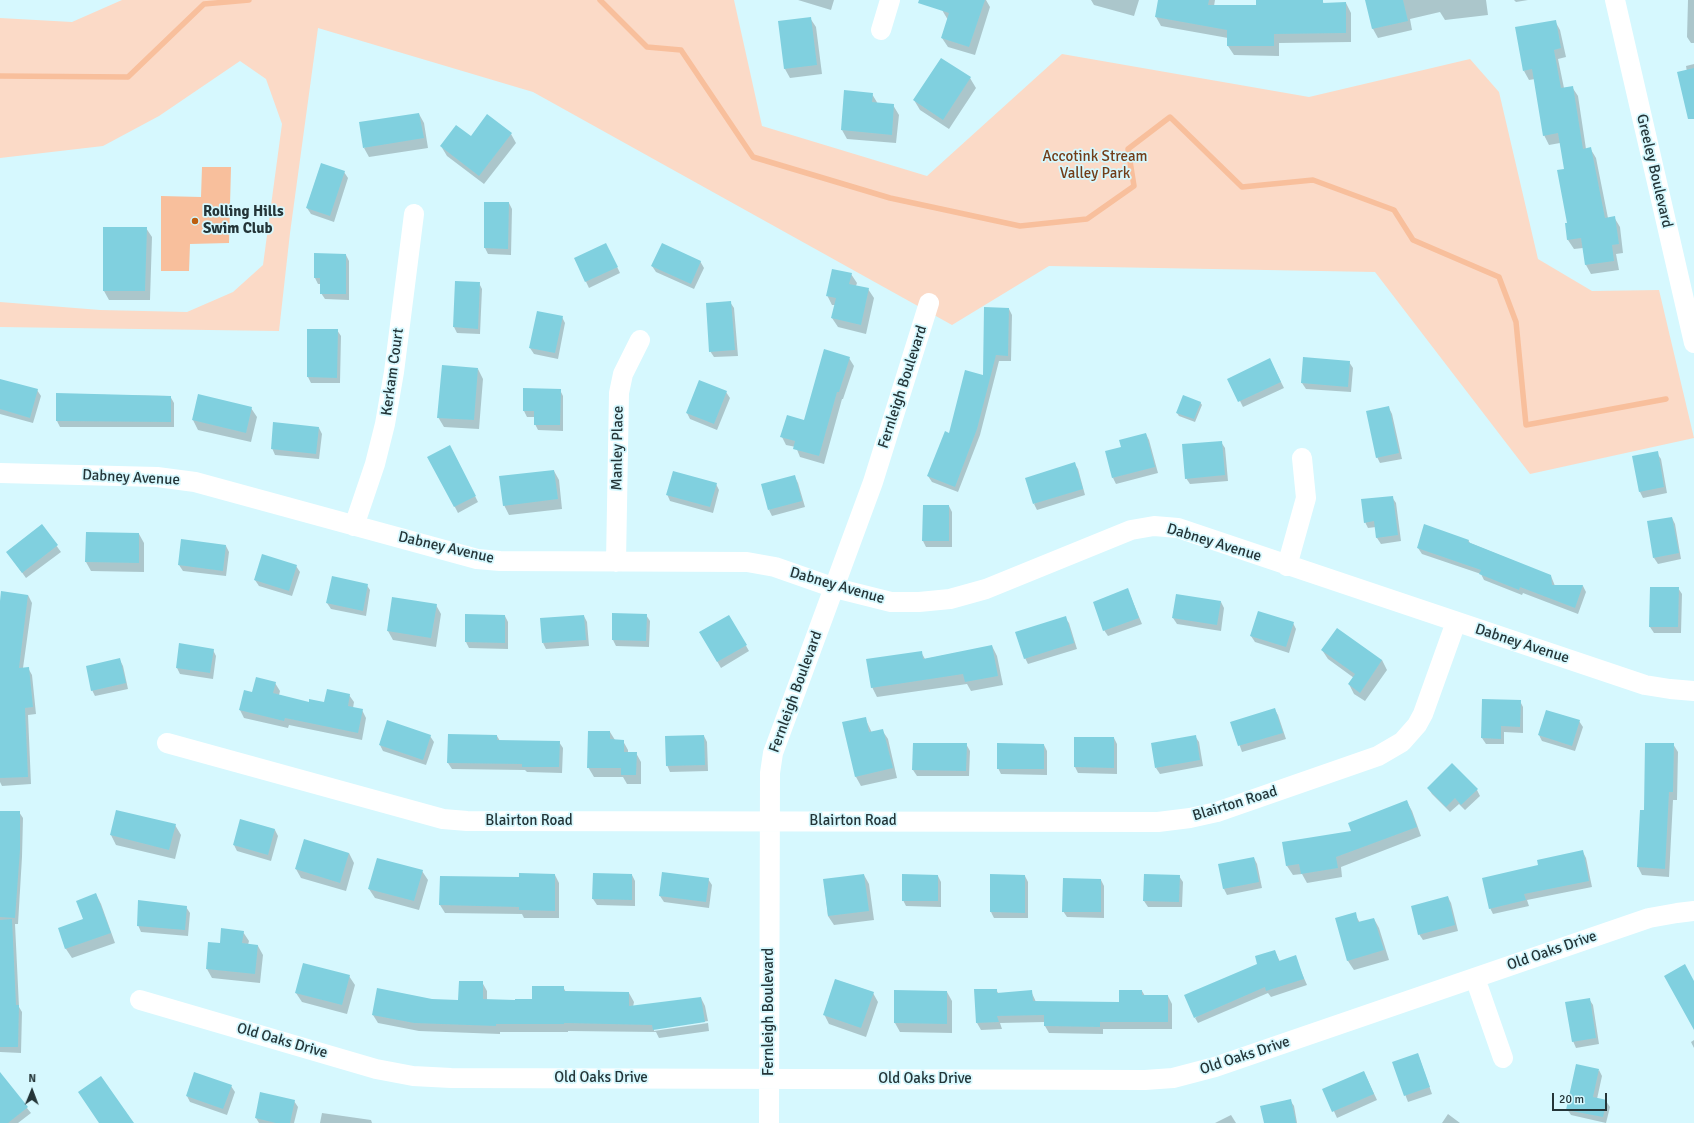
<!DOCTYPE html>
<style>
body{margin:0}
#map{position:relative;width:1694px;height:1123px;overflow:hidden;background:#d6f8fe;font-family:Signika,sans-serif}
canvas{display:block}
.north{position:absolute;left:12px;top:1071px;width:40px;height:40px;-webkit-text-stroke:3px #d6f8fe;paint-order:stroke;rotate:1deg;font-size:11px;font-weight:700;line-height:16px;text-align:center;color:#243538}
.north::after{content:'';display:block;margin:auto;width:14px;height:18px;background:#243538;clip-path:polygon(50% 0,100% 100%,50% 72%,0 100%)}
.scale{position:absolute;left:1552px;top:1093px;width:55px;height:18px;box-sizing:border-box;border:2px solid #243538;border-top:0;padding-left:5px;font-size:12px;line-height:14px;white-space:nowrap;color:#243538;-webkit-text-stroke:3px #d6f8fe;paint-order:stroke}
</style>
<div id="map">
<canvas width="1694" height="1123"></canvas>
<div class="north">N</div>
<div class="scale">20 m</div>
</div>
<script>
const c = document.querySelector('canvas').getContext('2d');
c.lineJoin = 'round';
function fill(path, color) { c.fillStyle = color; c.fill(path, 'evenodd'); }
const poly = rows => new Path2D(rows.map(r => 'M' + r).join(''));
function trace(path, color, width, dash) { c.strokeStyle = color; c.lineWidth = width; c.lineCap = dash ? 'butt' : 'round'; c.setLineDash(dash || []); c.stroke(path); }
function write(font, color, halo, rows, align = 'center') {
  c.font = font + ' Signika,sans-serif'; c.lineWidth = 3.5; c.setLineDash([]); c.textBaseline = 'middle'; c.strokeStyle = halo; c.fillStyle = color; for (const [text, x, y, turn = 0] of rows) {
    c.save(); c.translate(x, y); c.rotate((+turn || 0) * Math.PI / 180); c.textAlign = isNaN(turn) ? turn : align; if (halo) c.strokeText(text, 0, 0); c.fillText(text, 0, 0); c.restore();
  }
}
const green = poly([
 [122,0,734,0,762,126,927,176,1062,54,1309,97,1470,59,1499,92,1538,259,1592,291,1659,290,1694,438,1530,474,1375,272,1049,266,952,325,533,92,318,28,290,233,279,331,0,327,0,302,100,310,187,312,233,292,263,265,282,124,266,79,240,61,159,116,103,146,0,158,0,18,72,22]
]);
const water = poly([
 [202,167,231,167,229,243,190,244,189,271,161,271,161,196,201,197]
]);
const shadow = poly([
 [798,0,834,0,831,10],
 [945,0,986,0,990,7,975,55,948,47,942,38,948,20,942,10],
 [1091,0,1139,0,1134,16,1094,5],
 [1159,0,1215,0,1214,6,1257,6,1257,0,1322,0,1324,4,1346,3,1351,13,1351,42,1279,43,1279,56,1234,55,1228,46,1228,38,1161,26,1156,17],
 [1366,0,1486,0,1488,15,1445,20,1440,12,1410,19,1412,30,1378,38,1373,29],
 [1514,0,1528,0,1516,2],
 [1688,0,1694,0,1694,43,1691,43,1687,37],
 [810,18,816,27,822,74,790,78,785,69,779,22],
 [1555,21,1560,30,1566,57,1558,59,1564,88,1572,87,1578,96,1586,149,1590,148,1596,158,1608,218,1614,217,1620,227,1623,253,1616,254,1619,270,1591,274,1586,265,1583,248,1574,249,1568,240,1566,170,1560,143,1549,145,1544,135,1535,79,1529,80,1524,71],
 [941,59,970,78,976,88,949,129,920,110,914,100],
 [1694,64,1694,116,1686,66],
 [872,94,878,104,893,105,899,115,896,143,847,139,842,130],
 [419,114,424,123,428,148,369,157,364,148],
 [511,134,516,143,484,184,447,156,441,146,471,138],
 [344,172,348,178,334,222,311,214,307,208],
 [485,203,509,203,512,209,511,255,488,254,485,248],
 [146,228,152,237,150,300,109,300,104,291],
 [609,250,620,273,589,288,575,259],
 [346,255,349,261,349,300,325,299,321,293,321,284,318,284,315,278],
 [700,261,704,268,694,289,656,272,652,266],
 [851,274,857,283,856,286,868,289,874,298,866,334,838,327,832,318,835,305,832,305,827,295],
 [456,282,479,283,482,289,480,334,457,333,454,327],
 [730,302,734,308,738,356,714,357,710,351],
 [1009,309,1012,315,1011,361,999,361,980,435,958,492,932,482,928,476,949,434,984,376],
 [538,313,562,317,565,323,558,359,534,354,530,348],
 [337,330,341,336,340,383,311,383,308,377],
 [849,358,854,366,843,399,842,399,824,464,800,457,796,447,786,445,782,437,804,421],
 [1349,362,1353,368,1351,392,1306,389,1302,383],
 [1273,366,1284,388,1243,407,1229,379],
 [478,369,483,379,479,429,444,427,438,417],
 [0,380,37,390,41,396,33,423,0,414],
 [560,390,563,396,563,431,538,430,535,424,535,417,527,417,524,411],
 [726,392,730,398,717,430,690,419,687,413],
 [57,394,170,396,174,403,174,427,60,427,57,421],
 [199,395,251,408,257,417,251,442,198,430,193,420],
 [1200,402,1202,405,1195,422,1179,416,1177,413],
 [1389,408,1392,414,1402,459,1380,463,1377,457],
 [319,428,322,434,319,459,275,455,272,448],
 [1146,434,1149,440,1158,473,1116,484,1113,478,1122,448],
 [1221,442,1225,448,1228,481,1190,484,1186,478],
 [453,452,478,502,458,513,429,457],
 [1657,453,1661,459,1667,493,1643,498,1640,492,1633,457],
 [1074,463,1078,469,1085,495,1037,510,1034,504],
 [554,471,559,480,562,509,509,515,504,505],
 [795,477,798,483,805,507,772,516,769,510],
 [716,484,719,490,713,513,670,501,667,494],
 [1392,497,1396,503,1401,541,1381,544,1377,538,1376,527,1368,528,1365,522],
 [949,506,952,512,952,547,926,547,923,541],
 [1672,518,1675,524,1681,559,1658,564,1654,558],
 [42,526,61,552,26,578,7,552],
 [139,534,144,543,144,572,91,571,86,562],
 [1468,540,1470,543,1551,576,1555,586,1583,586,1586,592,1578,614,1523,593,1522,595,1484,580,1481,574,1422,554,1418,548],
 [226,546,229,552,226,576,183,571,179,565],
 [296,566,300,572,292,596,259,586,255,580],
 [366,584,370,590,366,616,331,609,327,603],
 [1678,588,1682,594,1681,633,1654,633,1650,627],
 [1128,590,1142,624,1108,636,1104,630],
 [28,595,32,603,23,668,28,668,32,675,36,714,28,715,31,784,2,786,0,782,0,609],
 [1221,602,1224,608,1221,631,1177,624,1173,618],
 [436,605,441,614,436,647,393,640,388,631],
 [613,614,646,615,650,621,649,647,616,646,613,640],
 [466,615,505,616,508,622,508,649,469,648,466,642],
 [584,616,587,622,589,646,546,649,543,643],
 [729,616,749,651,721,668,700,632],
 [1065,618,1069,623,1077,649,1028,664,1025,658],
 [1293,623,1296,629,1289,653,1255,642,1251,636],
 [992,646,997,656,1003,685,971,691,967,684,877,697,872,687,921,652,925,659],
 [213,650,216,656,213,679,180,674,177,668],
 [1322,650,1382,660,1387,670,1365,701,1354,694,1349,684,1354,678,1328,659],
 [120,660,123,666,128,689,95,696,92,690],
 [275,683,280,691,279,695,309,703,325,703,349,695,354,702,353,708,362,710,366,718,362,740,289,725,288,728,244,718,240,710,253,694],
 [1520,701,1523,707,1523,733,1504,732,1504,744,1486,744,1482,738],
 [1275,710,1278,715,1286,739,1242,752,1232,723],
 [865,718,872,733,882,730,888,739,897,778,861,786,856,777],
 [1579,721,1583,727,1575,751,1542,741,1539,735],
 [610,732,615,740,623,741,628,750,628,753,636,753,641,762,641,784,627,784,623,777,594,777,588,767],
 [430,736,434,742,426,765,383,751,380,745],
 [497,736,500,741,559,742,563,748,562,773,527,772,525,770,452,769,448,763],
 [704,736,707,742,708,771,670,772,667,765],
 [1195,736,1199,742,1203,766,1160,774,1156,768],
 [1075,738,1114,738,1117,744,1117,774,1078,773,1075,767],
 [966,744,970,751,969,776,917,776,913,770],
 [1673,744,1678,752,1677,800,1673,800,1669,877,1642,875,1638,867,1641,811,1645,811],
 [1044,745,1047,751,1047,775,1001,774,998,768],
 [1428,788,1477,790,1480,796,1465,810,1459,804,1450,812,1432,794],
 [1407,802,1412,811,1421,836,1341,867,1342,877,1307,883,1302,874,1293,875,1287,866,1284,843,1353,832],
 [0,812,19,812,23,818,22,857,18,924,15,924,19,1007,22,1012,21,1053,0,1052],
 [241,820,275,830,278,836,271,861,237,851,234,845],
 [175,825,181,835,175,859,116,845,111,835],
 [1583,852,1586,858,1592,887,1527,900,1529,906,1493,914,1490,908,1539,866],
 [349,853,354,863,346,891,301,878,296,869],
 [1254,858,1257,864,1262,888,1227,895,1224,889,1219,865],
 [422,871,428,880,419,910,375,898,369,889],
 [663,873,708,879,712,885,709,908,664,902,660,896],
 [594,874,632,875,635,881,635,906,597,905,593,899],
 [555,875,559,883,559,918,524,918,522,914,445,913,440,905,520,878],
 [864,875,869,884,874,920,834,925,828,916,824,880],
 [938,876,941,882,941,907,906,906,903,900],
 [1025,876,1028,882,1028,918,994,918,991,912],
 [1179,876,1183,882,1182,907,1148,907,1144,901],
 [1101,880,1104,886,1104,918,1067,917,1063,911],
 [96,894,101,904,115,943,72,958,66,949,59,929,84,920],
 [1448,897,1451,903,1458,931,1423,940,1419,934],
 [186,907,190,913,188,936,141,932,138,925],
 [1355,914,1360,923,1374,919,1379,928,1389,960,1354,970,1348,961,1336,919],
 [243,932,249,941,248,945,258,946,263,955,260,983,212,978,207,969,221,944],
 [1275,951,1280,962,1295,957,1307,985,1271,997,1268,993,1198,1023,1195,1018],
 [349,976,355,985,347,1014,302,1002,296,993],
 [482,982,487,991,487,1000,516,1001,533,1000,563,987,566,992,629,993,634,1002,633,1007,701,998,705,1006,708,1021,654,1029,654,1031,708,1023,709,1031,659,1038,656,1032,568,1031,568,1032,500,1032,500,1034,419,1031,378,1023,373,1015,432,1000,459,1001],
 [996,990,999,994,1031,991,1036,1002,1120,1003,1142,991,1145,996,1168,996,1172,1004,1172,1029,1103,1029,1103,1034,1049,1033,1045,1026,1045,1022,1000,1023,1002,1029,981,1030,977,1023],
 [947,992,952,1001,952,1033,900,1032,895,1023],
 [873,993,878,1002,866,1037,829,1024,824,1014],
 [1589,999,1593,1005,1599,1044,1576,1048,1573,1041],
 [1694,1040,1694,1048,1691,1042],
 [1418,1054,1432,1094,1408,1102,1393,1063],
 [1599,1070,1602,1076,1597,1099,1606,1101,1610,1107,1606,1123,1571,1115,1567,1109],
 [1364,1072,1377,1100,1337,1118,1324,1089],
 [0,1075,31,1113,18,1123,3,1123,0,1120],
 [231,1086,235,1092,227,1115,190,1102,187,1096],
 [1290,1100,1294,1106,1297,1123,1265,1123],
 [294,1101,298,1107,294,1123,259,1123,256,1118],
 [322,1113,371,1120,372,1123,320,1123],
 [1448,1114,1460,1123,1442,1123],
 [1231,1115,1236,1123,1215,1123]
]);
const stream = poly([
 [600,0,647,47,681,50,753,157,890,198,1020,226,1087,219,1134,186,1128,149,1170,117,1242,187,1313,180,1394,210,1413,240,1499,277,1516,322,1526,425,1666,399],
 [0,76,128,77,204,4,249,0]
]);
const building = poly([
 [919,0,985,0,969,47,941,38,949,13,918,3],
 [1158,0,1209,0,1208,5,1256,5,1256,0,1323,0,1323,3,1346,2,1346,33,1274,34,1274,46,1227,46,1227,30,1155,17],
 [1365,0,1403,0,1408,21,1372,29],
 [811,17,817,65,784,69,778,21],
 [1556,20,1561,48,1554,50,1561,88,1573,86,1583,149,1591,147,1605,218,1615,216,1619,244,1612,245,1614,261,1585,265,1581,238,1567,240,1565,223,1567,223,1557,170,1564,169,1558,133,1543,136,1532,69,1523,71,1515,27],
 [941,58,971,77,943,120,913,100],
 [1694,68,1694,119,1688,119,1677,72],
 [844,90,873,93,872,102,894,104,892,135,841,130],
 [419,113,424,138,363,148,359,122],
 [487,114,512,133,479,176,440,146,456,125,471,136],
 [321,163,345,171,330,216,306,208],
 [484,202,509,202,508,249,484,248],
 [103,227,147,227,145,291,103,291],
 [606,243,618,267,585,282,574,258],
 [662,243,701,261,691,284,651,266],
 [314,253,346,254,346,294,320,294,320,278,314,278],
 [832,269,852,273,849,284,869,288,861,325,831,318,836,298,826,296],
 [455,281,480,282,478,329,453,327],
 [731,301,735,350,709,352,706,303],
 [984,307,1009,308,1008,356,996,355,977,429,955,487,927,476,945,431,949,433,965,370,983,375],
 [537,311,563,316,555,353,529,348],
 [307,329,338,329,337,378,307,377],
 [824,349,850,357,839,392,837,392,819,456,793,449,795,441,780,437,787,415,804,420],
 [1303,357,1350,361,1348,387,1301,383],
 [1270,358,1281,382,1238,402,1227,379],
 [442,365,478,368,474,420,437,418],
 [0,379,38,389,30,418,0,409],
 [699,380,727,391,714,424,686,413],
 [523,388,561,389,560,425,534,425,534,411,523,411],
 [56,393,171,396,171,422,56,421],
 [198,394,252,407,246,433,192,420],
 [1183,395,1201,402,1194,419,1176,413],
 [1389,406,1399,453,1376,458,1366,411],
 [273,422,319,427,316,454,271,449],
 [1146,433,1155,467,1112,478,1105,451,1121,447,1119,440],
 [1222,441,1225,475,1185,479,1182,444],
 [450,445,476,496,454,507,427,457],
 [1658,451,1664,487,1639,492,1632,456],
 [1075,462,1083,489,1033,504,1025,478],
 [554,470,558,499,503,506,499,476],
 [673,471,717,483,710,507,666,495],
 [795,475,802,501,768,510,761,484],
 [1393,496,1398,535,1376,538,1374,521,1364,523,1361,499],
 [923,505,949,505,949,541,922,541],
 [1672,517,1679,553,1653,558,1647,521],
 [42,524,58,545,22,573,6,552],
 [1424,524,1469,540,1468,542,1551,575,1552,585,1583,585,1575,608,1520,587,1519,590,1479,574,1481,570,1417,548],
 [86,532,139,533,139,563,85,562],
 [181,539,226,545,223,571,178,565],
 [262,554,297,565,289,591,254,580],
 [332,576,368,584,363,611,326,603],
 [1650,587,1679,587,1678,627,1649,627],
 [1128,588,1139,618,1103,631,1093,602],
 [1,591,28,595,19,668,29,667,33,707,25,708,28,777,0,778,0,601],
 [1176,594,1221,601,1217,625,1172,618],
 [392,597,437,604,431,638,387,631],
 [1258,611,1294,622,1286,647,1250,636],
 [612,613,647,614,646,641,612,640],
 [465,614,505,615,505,643,465,642],
 [584,615,586,640,542,643,540,618],
 [729,615,747,645,717,662,699,632],
 [1066,616,1074,643,1024,659,1015,632],
 [1337,628,1382,660,1360,693,1348,684,1355,674,1321,650],
 [179,643,214,649,210,673,176,668],
 [992,645,998,676,965,682,963,674,871,688,866,659,922,651,923,659],
 [120,658,126,683,91,691,86,666],
 [256,677,276,682,273,693,309,702,309,699,324,702,327,689,350,694,348,706,363,709,358,733,285,718,284,721,239,710,244,690,252,692],
 [1482,699,1521,700,1520,727,1501,726,1501,739,1481,738],
 [1275,708,1283,733,1238,746,1230,722],
 [1546,710,1580,720,1572,746,1538,735],
 [866,717,869,732,883,729,893,768,855,777,842,722],
 [387,720,431,735,423,760,379,745],
 [588,731,610,731,610,739,624,740,624,752,637,752,636,775,621,775,621,768,587,768],
 [448,734,497,735,497,740,560,741,559,767,522,767,522,764,447,763],
 [704,735,705,765,666,766,665,736],
 [1196,735,1200,760,1155,768,1151,743],
 [1074,737,1114,737,1114,768,1074,767],
 [913,743,967,743,966,771,912,770],
 [997,743,1044,744,1044,769,997,769],
 [1645,743,1674,743,1673,792,1669,792,1665,869,1637,867,1640,810,1644,810],
 [1452,763,1478,789,1461,805,1455,798,1446,807,1427,788],
 [1407,800,1417,827,1336,857,1338,868,1301,874,1299,864,1286,866,1282,842,1351,831,1348,823],
 [116,810,176,824,169,850,110,835],
 [0,811,20,811,20,850,15,918,0,917],
 [240,819,275,829,268,855,233,845],
 [304,839,349,853,340,883,295,869],
 [1583,850,1589,881,1524,894,1526,900,1489,909,1482,878,1538,865,1537,860],
 [1254,857,1259,882,1223,889,1218,864],
 [377,858,423,870,414,901,368,889],
 [662,872,709,878,706,902,659,896],
 [519,873,555,874,555,911,519,910,519,907,439,905,440,876,519,877],
 [593,873,632,874,632,900,592,899],
 [864,874,869,911,828,916,823,879],
 [902,874,938,875,938,901,902,901],
 [990,874,1025,875,1025,913,990,912],
 [1144,874,1180,875,1179,902,1143,901],
 [1063,878,1101,879,1101,912,1062,912],
 [96,893,111,933,65,949,58,928,83,919,76,901],
 [1448,896,1455,925,1418,935,1411,906],
 [138,900,187,906,185,930,137,926],
 [1356,912,1358,922,1374,918,1384,950,1347,961,1335,918],
 [12,919,16,1005,19,1005,18,1047,0,1047,0,920],
 [221,928,244,931,242,943,258,945,255,974,206,969,208,942,220,943],
 [1275,950,1279,961,1296,955,1304,979,1266,991,1265,987,1194,1018,1184,995,1257,964,1255,956],
 [303,963,350,975,342,1005,295,993],
 [1685,964,1694,981,1694,1030,1664,976],
 [835,979,874,992,861,1028,823,1015],
 [459,981,483,981,483,999,515,1000,515,999,532,999,532,986,564,986,564,991,629,992,629,1006,701,997,705,1022,653,1030,652,1025,564,1023,564,1024,496,1024,496,1026,414,1023,372,1015,377,988,432,999,458,1000],
 [974,989,997,989,997,993,1032,990,1033,1001,1119,1002,1119,990,1142,990,1142,995,1168,995,1168,1022,1100,1022,1100,1027,1044,1026,1044,1015,997,1016,999,1022,976,1023],
 [894,990,947,991,947,1024,894,1023],
 [1590,998,1596,1038,1572,1042,1565,1002],
 [1418,1053,1430,1087,1404,1096,1392,1062],
 [1576,1064,1599,1069,1593,1097,1607,1100,1603,1117,1566,1110],
 [1364,1071,1374,1094,1332,1112,1322,1089],
 [0,1072,28,1107,8,1123,0,1123],
 [194,1072,232,1085,223,1109,186,1096],
 [101,1076,134,1123,99,1123,78,1092],
 [260,1092,295,1100,290,1123,276,1123,255,1118],
 [1291,1099,1296,1123,1264,1123,1260,1106]
]);
const minor = poly([
 [1615,0,1694,343],
 [881,30,890,0],
 [0,473,157,477,195,482,477,559,500,561,747,562,775,567,835,588,891,602,919,602,950,599,986,589,1131,530,1154,526,1178,528,1645,685,1670,689,1694,691],
 [354,526,375,464,385,424,394,372,414,214],
 [616,562,619,393,623,374,640,340],
 [1287,566,1306,498,1302,458],
 [167,743,443,819,467,821,1158,822,1190,818,1217,812,1378,756,1402,742,1417,725,1423,714,1456,622],
 [1475,978,1503,1058],
 [140,1000,376,1069,413,1076,451,1078,1145,1080,1173,1078,1215,1067,1649,918,1677,913,1694,911],
 [769,1123,770,773,773,753,873,482,929,303]
]);
const markers = [
 [195,221,4,"#bc5e0f"]
];
const parkNames = [
 ["Accotink Stream",1095,157],
 ["Valley Park",1095,174]
];
const streetNames = [
 ["Greeley Boulevard",1654,171,77],
 ["Kerkam Court",393,372,-82],
 ["Fernleigh Boulevard",903,387,-72],
 ["Manley Place",618,448,-89],
 ["Dabney Avenue",131,478,3],
 ["Dabney Avenue",1214,543,17],
 ["Dabney Avenue",446,548,13],
 ["Dabney Avenue",837,586,16],
 ["Dabney Avenue",1522,644,18],
 ["Fernleigh Boulevard",796,692,-70],
 ["Blairton Road",1235,804,-17],
 ["Blairton Road",529,821],
 ["Blairton Road",853,821],
 ["Old Oaks Drive",1552,951,-19],
 ["Fernleigh Boulevard",769,1012,-90],
 ["Old Oaks Drive",282,1041,16],
 ["Old Oaks Drive",1245,1056,-18],
 ["Old Oaks Drive",601,1078],
 ["Old Oaks Drive",925,1079]
];
const poiNames = [
 ["Rolling Hills",203,212],
 ["Swim Club",203,229]
];
fill(green, '#fbdac7');
fill(water, '#f8bf9c');
fill(shadow, '#0003');
trace(stream, '#f8bf9c', 5.5);
fill(building, '#80d0df');
trace(minor, '#fff', 20);
for (const [x, y, r, color] of markers) { const dot = new Path2D(); dot.arc(x, y, r, 0, 2 * Math.PI); c.fillStyle = color; c.fill(dot); trace(dot, '#d6f8fe', 1.5); }
write('15px', '#723d18', '#d6f8fe', parkNames);
write('15px', '#243538', '#d6f8fe', streetNames);
write('bold 15px', '#243538', '#d6f8fe', poiNames, 'left');
</script>
